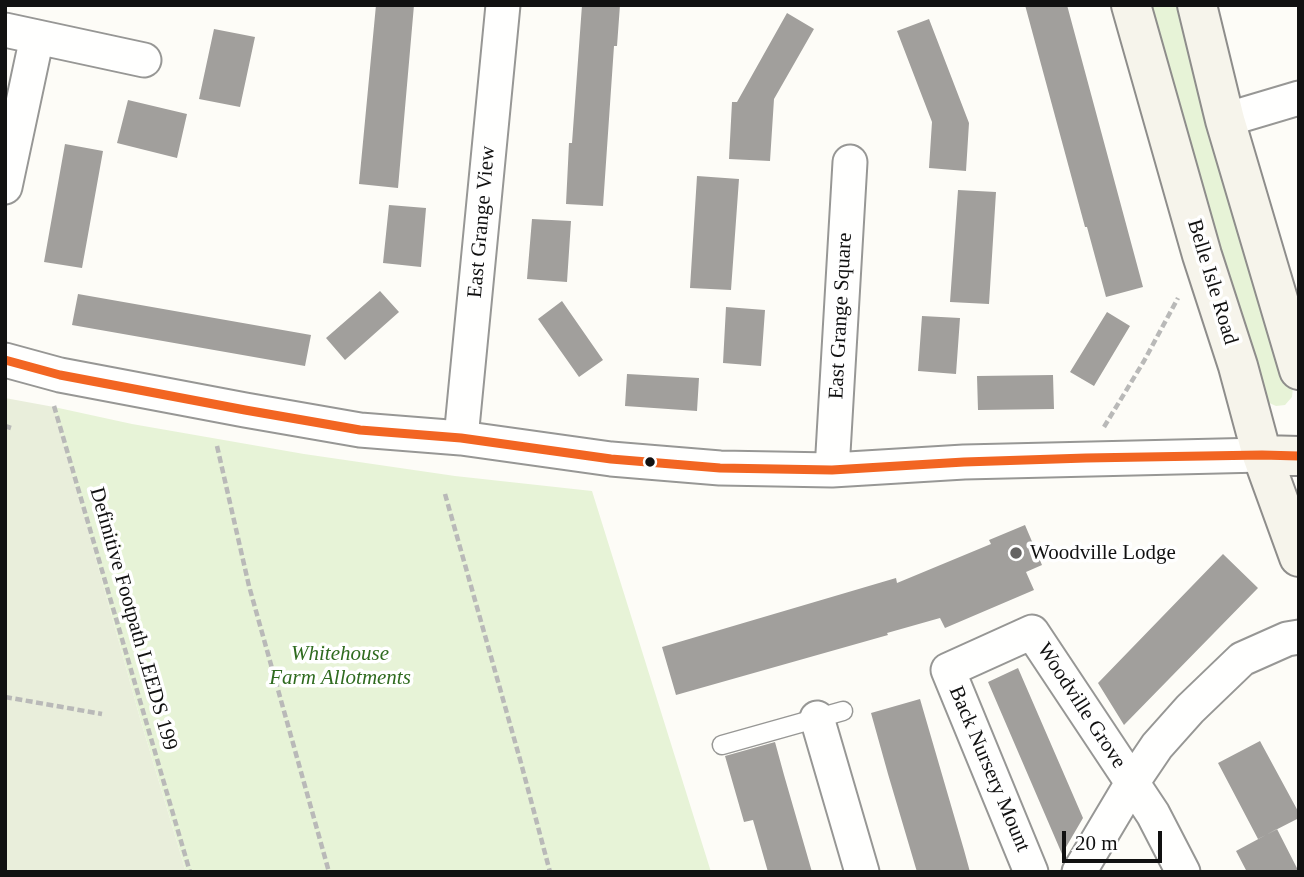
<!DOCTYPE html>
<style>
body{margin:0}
#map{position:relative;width:1304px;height:877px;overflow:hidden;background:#fdfcf7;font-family:"Times New Roman",serif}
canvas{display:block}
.frame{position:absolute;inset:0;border:7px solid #111;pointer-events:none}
.scale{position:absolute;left:1062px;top:831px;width:100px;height:32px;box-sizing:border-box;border:4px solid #111;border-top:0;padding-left:9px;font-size:21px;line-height:24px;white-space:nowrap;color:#111;-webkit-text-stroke:5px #fff;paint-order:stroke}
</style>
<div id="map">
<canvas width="1304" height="877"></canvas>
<div class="frame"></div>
<div class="scale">20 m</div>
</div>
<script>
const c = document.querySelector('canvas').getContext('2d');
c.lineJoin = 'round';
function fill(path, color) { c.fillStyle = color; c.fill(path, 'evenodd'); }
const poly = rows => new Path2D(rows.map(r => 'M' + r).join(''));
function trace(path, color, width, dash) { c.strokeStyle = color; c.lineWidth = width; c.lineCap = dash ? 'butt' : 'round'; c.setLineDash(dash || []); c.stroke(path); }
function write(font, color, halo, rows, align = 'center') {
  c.font = font + ' "Times New Roman",serif'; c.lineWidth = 7; c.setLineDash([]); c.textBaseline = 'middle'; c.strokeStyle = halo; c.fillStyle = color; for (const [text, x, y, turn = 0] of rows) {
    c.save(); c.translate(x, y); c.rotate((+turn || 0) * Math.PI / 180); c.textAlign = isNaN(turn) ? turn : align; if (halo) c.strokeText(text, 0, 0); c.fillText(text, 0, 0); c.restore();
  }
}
const green = poly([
 [1149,5,1183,5,1293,387,1292,397,1285,405,1276,406,1267,402,1214,240],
 [54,407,132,424,304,454,455,476,592,491,711,872,186,872,140,718]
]);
const cemetery = poly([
 [5,398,54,407,140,718,186,872,5,872]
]);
const building = poly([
 [376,5,414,5,398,188,359,184],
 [582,5,620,5,617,46,614,46,603,206,566,204,569,143,572,143],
 [1025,5,1067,5,1143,287,1106,297,1087,227,1085,227],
 [787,13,814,29,774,99,770,161,729,159,732,102,737,102],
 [929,19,969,123,966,171,929,168,932,122,897,31],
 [214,29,255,37,240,107,199,99],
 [128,100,187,114,177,158,117,143],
 [65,144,103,151,82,268,44,262],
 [697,176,739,179,731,290,690,288],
 [958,190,996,192,989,304,950,302],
 [389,205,426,208,421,267,383,263],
 [532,219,571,221,567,282,527,279],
 [380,291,399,312,345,360,326,338],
 [78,294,311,335,305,366,72,325],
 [562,301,603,360,579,377,538,319],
 [726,307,765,310,761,366,723,363],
 [1107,312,1130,326,1094,386,1070,372],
 [922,316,960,318,956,374,918,371],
 [627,374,699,378,697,411,625,406],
 [1053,375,1054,409,978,410,977,376],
 [1025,525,1042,565,1026,572,1034,590,945,628,940,618,887,633,888,635,676,695,662,647,896,578,897,583,991,544,989,540],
 [1223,554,1258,588,1124,725,1098,683],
 [1018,668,1083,818,1062,854,988,682],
 [920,699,964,850,970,872,917,872,888,774,871,713],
 [1260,741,1299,813,1299,818,1258,839,1218,763],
 [775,742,784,775,812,872,768,872,753,820,744,822,725,756],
 [1277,829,1299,872,1247,872,1236,851]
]);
const path = poly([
 [54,406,190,872],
 [5,426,11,428],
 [1104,427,1144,361,1178,298],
 [217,446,249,586,329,872],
 [445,494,521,763,550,872],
 [5,697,102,714]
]);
const lane = poly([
 [722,745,843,711]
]);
const street = poly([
 [5,30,144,60],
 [1225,120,1299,98],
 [5,187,37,37],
 [5,360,60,375,245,410,360,430,461,438,611,459,720,468,832,470,964,462,1262,455],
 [461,438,503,5],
 [832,470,850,162],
 [817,718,862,872],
 [1031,872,948,670,1032,632,1153,814,1183,872],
 [1079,872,1132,783,1157,746,1190,709,1242,659,1287,639,1299,637]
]);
const secondary = poly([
 [1131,5,1202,255,1238,366,1262,455,1299,557],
 [1197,5,1225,120,1299,370],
 [1262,455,1299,456]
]);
const bus1 = poly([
 [5,360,60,375,245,410,360,430,461,438,611,459,720,468,832,470,964,462,1086,458,1262,455,1299,456]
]);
const markers = [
 [650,462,6,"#111"],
 [1016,553,7,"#646362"]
];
const streetNames = [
 ["East Grange View",482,222,-85],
 ["Belle Isle Road",1212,282,73],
 ["East Grange Square",841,316,-87],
 ["Definitive Footpath LEEDS 199",133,619,74],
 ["Woodville Grove",1081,706,57],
 ["Back Nursery Mount",989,769,67]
];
const poiNames = [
 ["Woodville Lodge",1030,553]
];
const parkNames = [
 ["Whitehouse",340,654],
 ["Farm Allotments",340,678]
];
fill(green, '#e7f3d7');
fill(cemetery, '#e9eedb');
fill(building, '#a19f9c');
trace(lane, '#979795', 21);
trace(street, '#979795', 37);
trace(secondary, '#8e8d8b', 42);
trace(path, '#b9b9b8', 4.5, [7, 3.5]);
trace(lane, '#fffffe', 18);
trace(street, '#fffffe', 33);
trace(secondary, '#f6f4eb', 38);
trace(bus1, '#f26522', 9);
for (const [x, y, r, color] of markers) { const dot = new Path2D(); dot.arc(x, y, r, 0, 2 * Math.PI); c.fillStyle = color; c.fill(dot); trace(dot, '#fff', 2.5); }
write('21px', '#111', '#fff', streetNames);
write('21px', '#111', '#fff', poiNames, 'left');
write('italic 21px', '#2f6b1f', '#fff', parkNames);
</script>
